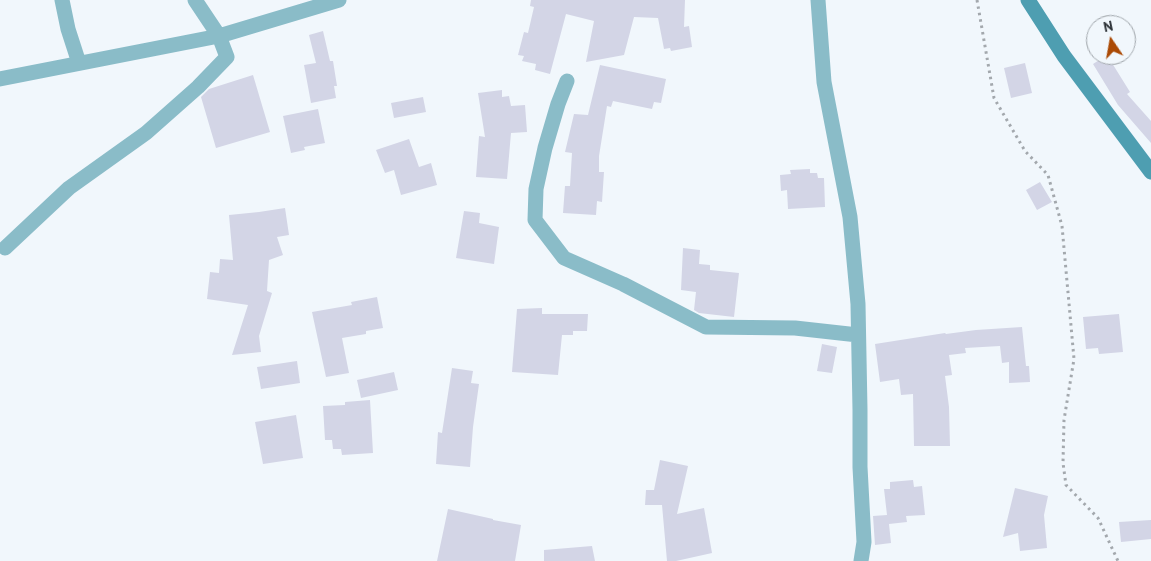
<!DOCTYPE html>
<style>
body{margin:0}
#map{position:relative;width:1151px;height:561px;overflow:hidden;background:#f1f7fc;font-family:"PT Sans",sans-serif}
canvas{display:block}
.north{position:absolute;left:1086px;top:15px;width:50px;height:50px;box-sizing:border-box;background:#f1f7fc;border:1px solid #a0a6ab;border-radius:50%;rotate:348deg;font-size:14px;font-weight:700;line-height:20px;text-align:center;color:#272c31}
.north::after{content:'';display:block;margin:auto;width:18px;height:22px;background:#ab4a05;clip-path:polygon(50% 0,100% 100%,50% 72%,0 100%)}
</style>
<div id="map">
<canvas width="1151" height="561"></canvas>
<div class="north">N</div>
</div>
<script>
const c = document.querySelector('canvas').getContext('2d');
c.lineJoin = 'round';
function fill(path, color) { c.fillStyle = color; c.fill(path, 'evenodd'); }
const poly = rows => new Path2D(rows.map(r => 'M' + r).join(''));
function trace(path, color, width, dash) { c.strokeStyle = color; c.lineWidth = width; c.lineCap = dash ? 'butt' : 'round'; c.setLineDash(dash || []); c.stroke(path); }
const building = poly([
 [531,0,685,0,684,27,689,26,692,47,671,51,670,48,664,49,658,18,634,17,624,55,586,62,594,21,566,14,550,74,535,70,536,64,522,61,524,56,518,55,524,32,528,33,534,7,530,6],
 [323,31,330,61,333,61,337,86,334,86,336,98,311,103,304,65,316,63,309,35],
 [1107,55,1130,92,1127,94,1151,121,1151,143,1118,105,1093,64],
 [1025,63,1032,93,1011,98,1004,68],
 [600,65,666,79,661,103,654,102,652,109,613,101,611,107,607,106,599,156,599,172,604,172,602,202,597,201,596,215,563,213,565,186,570,186,572,153,565,152,574,114,588,115],
 [253,75,270,132,216,148,201,97,209,89],
 [502,90,502,97,509,96,511,106,525,105,527,132,511,133,507,179,476,177,479,136,485,137,478,93],
 [423,97,426,112,394,118,391,103],
 [318,109,325,143,304,147,305,150,291,153,283,116],
 [409,139,419,167,431,163,437,185,401,195,394,170,385,173,376,150],
 [810,169,810,173,817,173,818,178,824,178,825,207,788,209,787,190,781,191,780,175,791,174,790,170],
 [1040,182,1052,202,1037,210,1026,190],
 [285,208,289,235,277,237,283,255,269,260,267,291,272,293,259,336,261,352,232,355,248,305,207,299,210,272,219,273,220,259,233,260,229,215,259,212],
 [464,211,480,213,479,223,499,227,494,264,456,258],
 [683,248,700,250,699,264,710,265,710,270,739,273,734,317,699,313,694,310,696,292,681,290],
 [377,297,383,328,366,331,366,334,342,338,349,373,326,377,312,312,352,305,351,302],
 [542,308,542,314,588,314,587,331,573,331,573,335,562,335,558,375,512,372,517,309],
 [1119,314,1123,352,1099,354,1098,348,1086,349,1083,317],
 [1022,327,1026,366,1029,366,1030,382,1009,383,1009,362,1002,363,1000,346,965,348,966,353,949,355,952,375,945,376,949,407,950,446,914,446,913,394,901,395,899,379,880,382,875,344,945,333,946,334,976,330],
 [822,344,837,347,832,373,817,371],
 [297,361,300,383,261,389,257,367],
 [452,368,473,371,471,383,479,384,473,427,470,467,436,464,438,432,442,433],
 [394,372,398,390,361,398,357,380],
 [370,400,373,453,342,455,341,449,333,449,332,440,325,440,323,406,345,405,345,402],
 [296,415,303,458,263,464,255,422],
 [660,460,688,466,677,514,704,508,712,553,676,561,667,561,662,505,645,505,646,490,654,490],
 [913,480,914,487,922,486,925,515,906,516,907,522,889,524,891,543,875,545,873,516,887,515,884,489,890,489,890,482],
 [1015,488,1048,496,1044,515,1047,548,1020,551,1018,533,1003,537],
 [448,509,493,519,493,520,521,525,515,561,437,561],
 [1151,520,1151,539,1121,542,1119,522],
 [592,546,595,561,544,561,544,550]
]);
const path = poly([
 [977,0,994,98,1025,151,1048,175,1062,226,1074,359,1064,420,1063,463,1066,485,1098,518,1118,561]
]);
const street = poly([
 [62,0,68,29,79,63],
 [818,0,824,82,850,217,858,304,860,410,860,467,864,542,861,561],
 [0,79,219,36,339,0],
 [567,81,558,104,545,148,536,189,535,220,564,258,623,284,706,327,795,328,858,335],
 [5,248,69,188,146,133,198,87,227,57,219,36,195,0]
]);
const secondary = poly([
 [1028,0,1064,56,1151,172]
]);
fill(building, '#d3d5e6');
trace(path, '#a3a8ad', 3, [2.5, 4]);
trace(street, '#8abcc8', 15);
trace(secondary, '#4e9eb1', 15);
</script>
